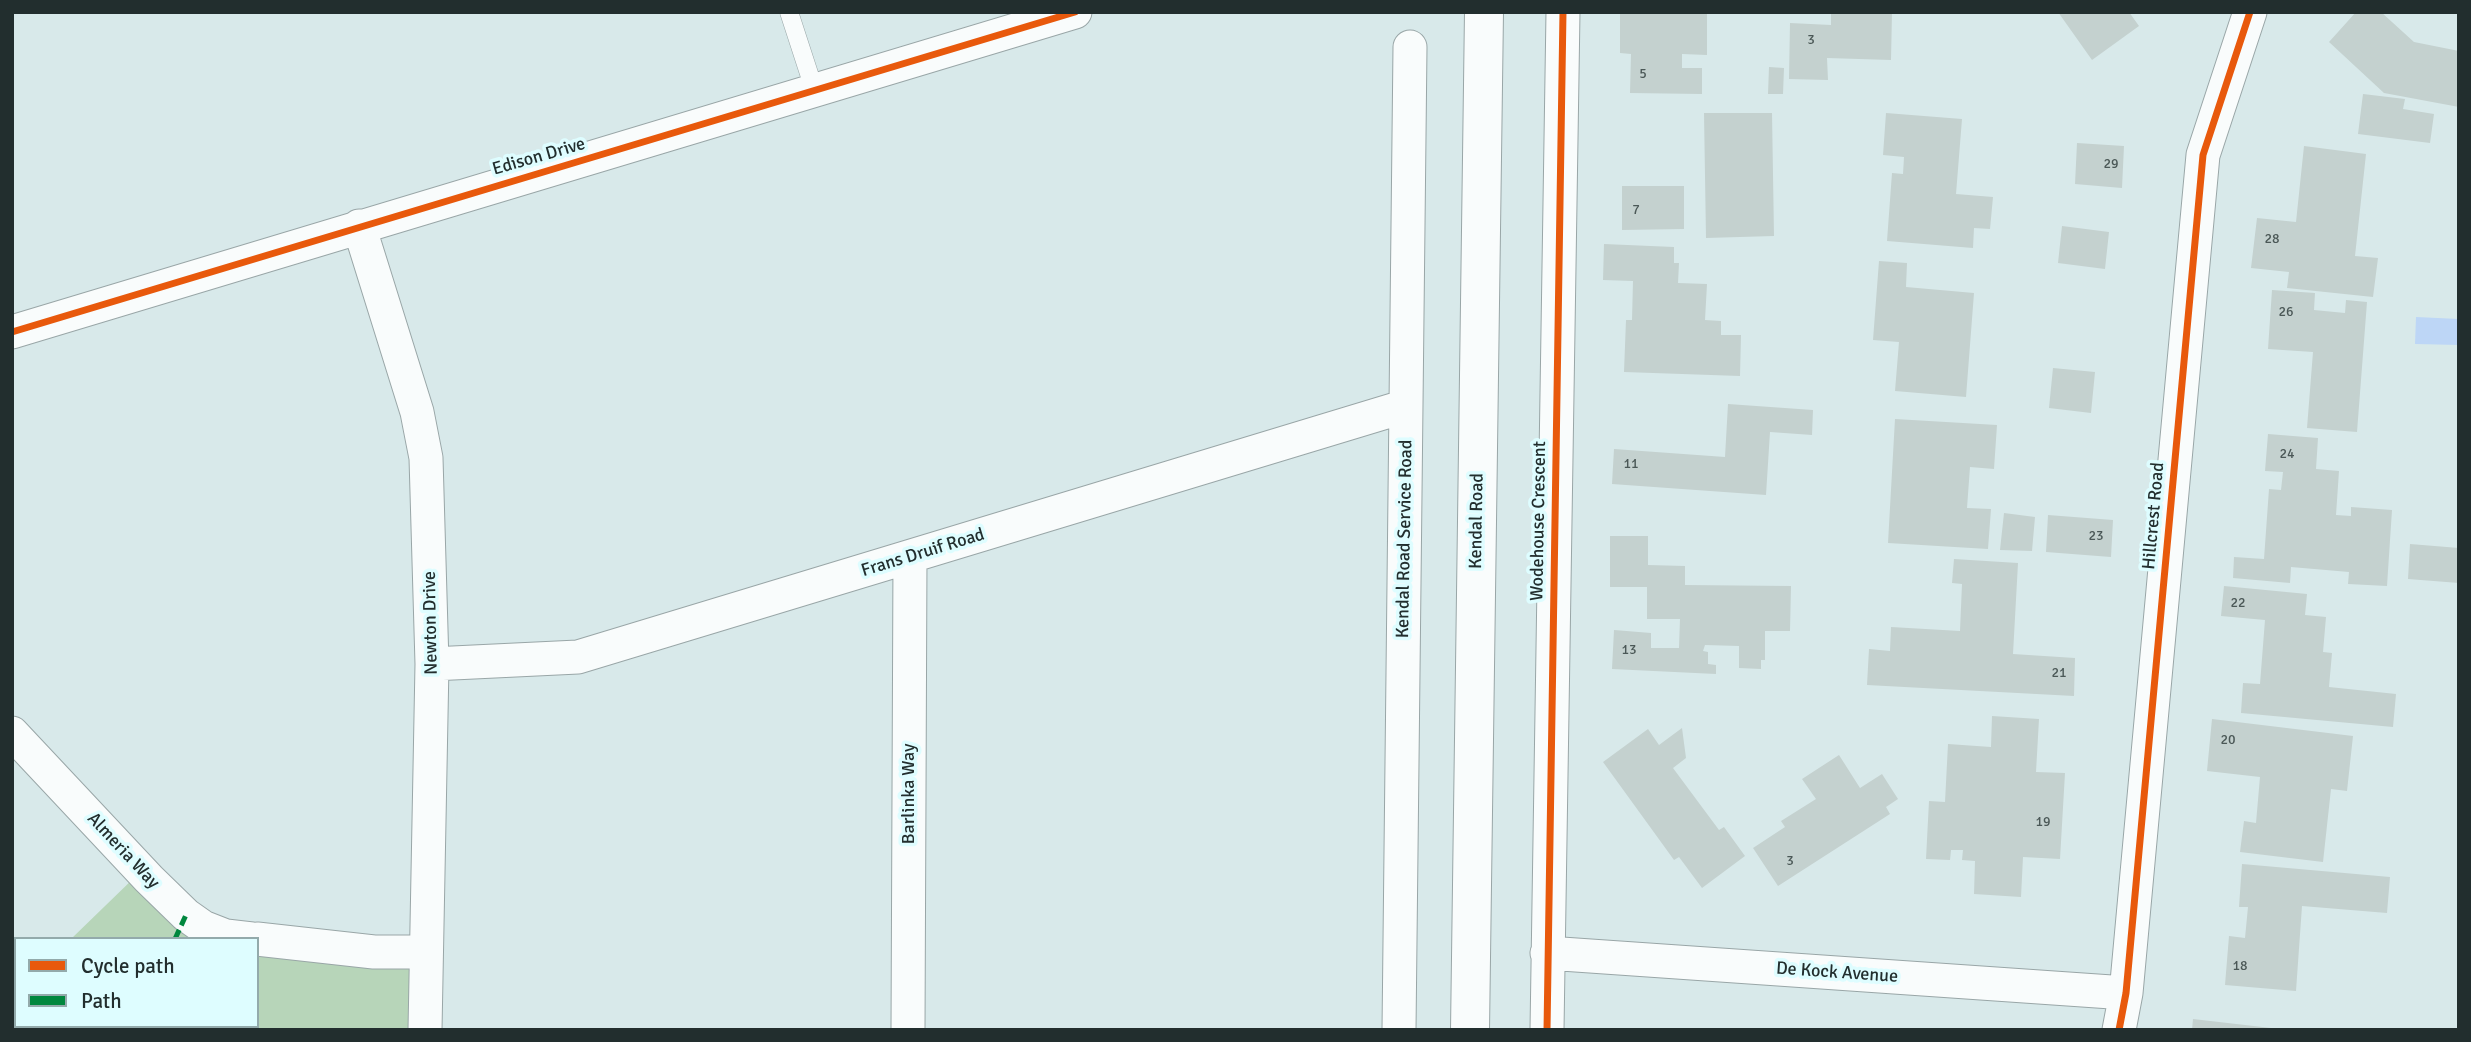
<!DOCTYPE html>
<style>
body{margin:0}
#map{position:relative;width:2471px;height:1042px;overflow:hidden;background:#d8e9ea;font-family:Signika,sans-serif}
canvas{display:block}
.frame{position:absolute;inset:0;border:14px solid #222e2e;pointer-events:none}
.legend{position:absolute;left:14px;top:937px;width:245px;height:91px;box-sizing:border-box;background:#defdff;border:2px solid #93aaab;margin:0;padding:9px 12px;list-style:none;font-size:21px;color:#222e2e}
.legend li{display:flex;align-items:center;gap:14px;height:35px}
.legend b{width:35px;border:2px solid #93aaab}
</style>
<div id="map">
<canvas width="2471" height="1042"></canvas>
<div class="frame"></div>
<ul class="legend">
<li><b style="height:9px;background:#e8590c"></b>Cycle path</li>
<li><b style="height:9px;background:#00873e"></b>Path</li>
</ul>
</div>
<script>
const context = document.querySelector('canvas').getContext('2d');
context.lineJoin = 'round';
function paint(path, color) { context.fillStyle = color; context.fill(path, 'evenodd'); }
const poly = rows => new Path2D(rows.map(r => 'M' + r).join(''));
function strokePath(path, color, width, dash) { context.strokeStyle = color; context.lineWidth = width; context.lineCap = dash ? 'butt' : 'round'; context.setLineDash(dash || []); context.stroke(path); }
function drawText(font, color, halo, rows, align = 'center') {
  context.font = font + ' Signika,sans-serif'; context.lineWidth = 7; context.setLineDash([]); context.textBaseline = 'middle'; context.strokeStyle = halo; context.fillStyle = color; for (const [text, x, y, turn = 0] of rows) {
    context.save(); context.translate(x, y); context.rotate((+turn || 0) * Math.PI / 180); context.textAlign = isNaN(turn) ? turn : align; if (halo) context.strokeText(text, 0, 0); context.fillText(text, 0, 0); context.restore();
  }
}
paint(poly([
 [138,874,213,939,71,939],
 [257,949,426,954,425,1030,12,1030,12,995,16,991,16,1026,257,1026]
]), '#b7d5b9');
paint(poly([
 [2416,317,2459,319,2459,345,2415,344]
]), '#bdd6f6');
paint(poly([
 [1620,12,1707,12,1707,55,1682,54,1682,68,1702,68,1702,94,1630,93,1631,54,1620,53],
 [1831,12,1892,12,1891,60,1827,58,1828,80,1789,79,1790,23,1831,25],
 [2058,12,2129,12,2139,26,2092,60],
 [2356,12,2381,12,2414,42,2459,51,2459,107,2384,93,2329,42],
 [1769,67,1784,68,1783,94,1768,94],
 [2363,94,2405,99,2403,109,2434,114,2430,143,2358,134],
 [1704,113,1772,113,1774,236,1706,238],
 [1886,113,1962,119,1956,194,1993,197,1990,229,1974,228,1973,248,1887,241,1892,173,1903,174,1904,157,1883,155],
 [2077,143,2124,146,2122,188,2075,184],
 [2304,146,2366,154,2355,256,2378,258,2373,297,2287,288,2289,272,2251,268,2257,218,2296,222],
 [1622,186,1684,186,1684,229,1622,230],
 [2062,226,2109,232,2105,269,2058,263],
 [1604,244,1674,247,1674,263,1679,263,1678,283,1707,284,1705,320,1721,321,1721,335,1741,335,1740,376,1624,372,1626,320,1632,320,1633,281,1603,280],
 [1879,261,1907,263,1906,287,1974,293,1966,397,1895,391,1899,342,1873,340],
 [2272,290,2315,293,2314,310,2345,313,2346,300,2367,302,2357,432,2307,428,2313,352,2268,349],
 [2053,368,2095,372,2091,413,2049,408],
 [1728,404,1813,410,1812,435,1770,432,1766,495,1612,484,1614,449,1725,457],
 [1895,419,1997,425,1994,469,1970,467,1967,508,1991,509,1988,549,1888,543],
 [2268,434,2318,438,2316,469,2339,471,2336,515,2351,516,2351,507,2392,510,2387,586,2348,584,2349,572,2291,567,2290,583,2233,578,2234,557,2264,559,2269,489,2281,490,2283,472,2265,471],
 [2004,513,2035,517,2032,551,2000,550],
 [2048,515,2113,520,2111,557,2046,552],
 [1610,536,1648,536,1648,565,1685,566,1685,585,1791,586,1790,631,1765,631,1765,660,1761,660,1761,669,1739,668,1739,646,1705,645,1703,651,1708,652,1708,664,1716,665,1716,674,1612,669,1614,630,1651,633,1651,648,1679,648,1680,619,1647,619,1647,587,1610,587],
 [2410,544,2459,548,2459,583,2408,579],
 [1954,559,2018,563,2013,654,2075,658,2074,696,1867,685,1869,649,1890,651,1891,627,1960,631,1962,584,1952,583],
 [2224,586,2307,594,2305,615,2326,617,2323,652,2332,653,2329,687,2396,694,2393,727,2241,713,2243,683,2260,684,2265,620,2221,616],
 [1992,716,2039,719,2036,772,2065,773,2060,859,2023,857,2021,897,1974,894,1975,861,1962,860,1963,850,1951,850,1950,860,1926,859,1929,801,1945,802,1948,744,1991,747],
 [2212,719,2353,736,2347,791,2331,789,2323,862,2240,852,2244,821,2256,823,2260,777,2207,771],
 [1682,728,1686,758,1673,768,1719,830,1724,827,1745,856,1702,888,1679,857,1674,860,1603,762,1648,729,1659,745],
 [1839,755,1860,788,1882,774,1898,799,1886,807,1890,814,1778,886,1753,848,1785,827,1781,821,1816,799,1802,779],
 [2242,864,2390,877,2387,913,2302,906,2296,991,2225,985,2229,936,2245,938,2248,907,2239,907],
 [2193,1019,2271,1028,2271,1030,2192,1030]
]), '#c4d1cf');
const lane = poly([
 [789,12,815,92]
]);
const street = poly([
 [359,226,417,412,426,458,432,664,425,1030],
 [12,332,1075,12],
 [432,664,578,657,1406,406],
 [12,733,149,879,186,915,203,927,226,936,252,939],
 [257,939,374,952,426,952],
 [1547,953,2126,993],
 [908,1030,910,557],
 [1399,1030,1410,47],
 [1547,1030,1563,12],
 [2119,1030,2126,993,2203,155,2250,12]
]);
const secondary = poly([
 [1470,1030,1484,12]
]);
strokePath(lane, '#99a6a7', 19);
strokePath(street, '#99a6a7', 35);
strokePath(secondary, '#99a6a7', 40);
strokePath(lane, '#f9fcfc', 18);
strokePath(street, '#f9fcfc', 33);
strokePath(secondary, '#f9fcfc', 38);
strokePath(poly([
 [175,939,186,915],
 [132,1030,134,1026]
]), '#00873e', 5, [10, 5]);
strokePath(poly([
 [12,332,1075,12],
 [1547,1030,1563,12],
 [2119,1030,2126,993,2203,155,2250,12]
]), '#e8590c', 7);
drawText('14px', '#4b5857', null, [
 ["3",1811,40],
 ["5",1643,74],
 ["29",2111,164],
 ["7",1636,210],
 ["28",2272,239],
 ["26",2286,312],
 ["24",2287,454],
 ["11",1631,464],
 ["23",2096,536],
 ["22",2238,603],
 ["13",1629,650],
 ["21",2059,673],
 ["20",2228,740],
 ["19",2043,822],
 ["3",1790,861],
 ["18",2240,966]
]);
drawText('18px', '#222e2e', '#defdff', [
 ["Edison Drive",539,157,-16],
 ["Hillcrest Road",2154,516,-85],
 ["Kendal Road",1477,521,-89],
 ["Wodehouse Crescent",1539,521,-89],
 ["Kendal Road Service Road",1405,539,-89],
 ["Frans Druif Road",923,553,-17],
 ["Newton Drive",431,623,-91],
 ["Barlinka Way",909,794,-90],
 ["Almeria Way",123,851,47],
 ["De Kock Avenue",1837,973,4]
]);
</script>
